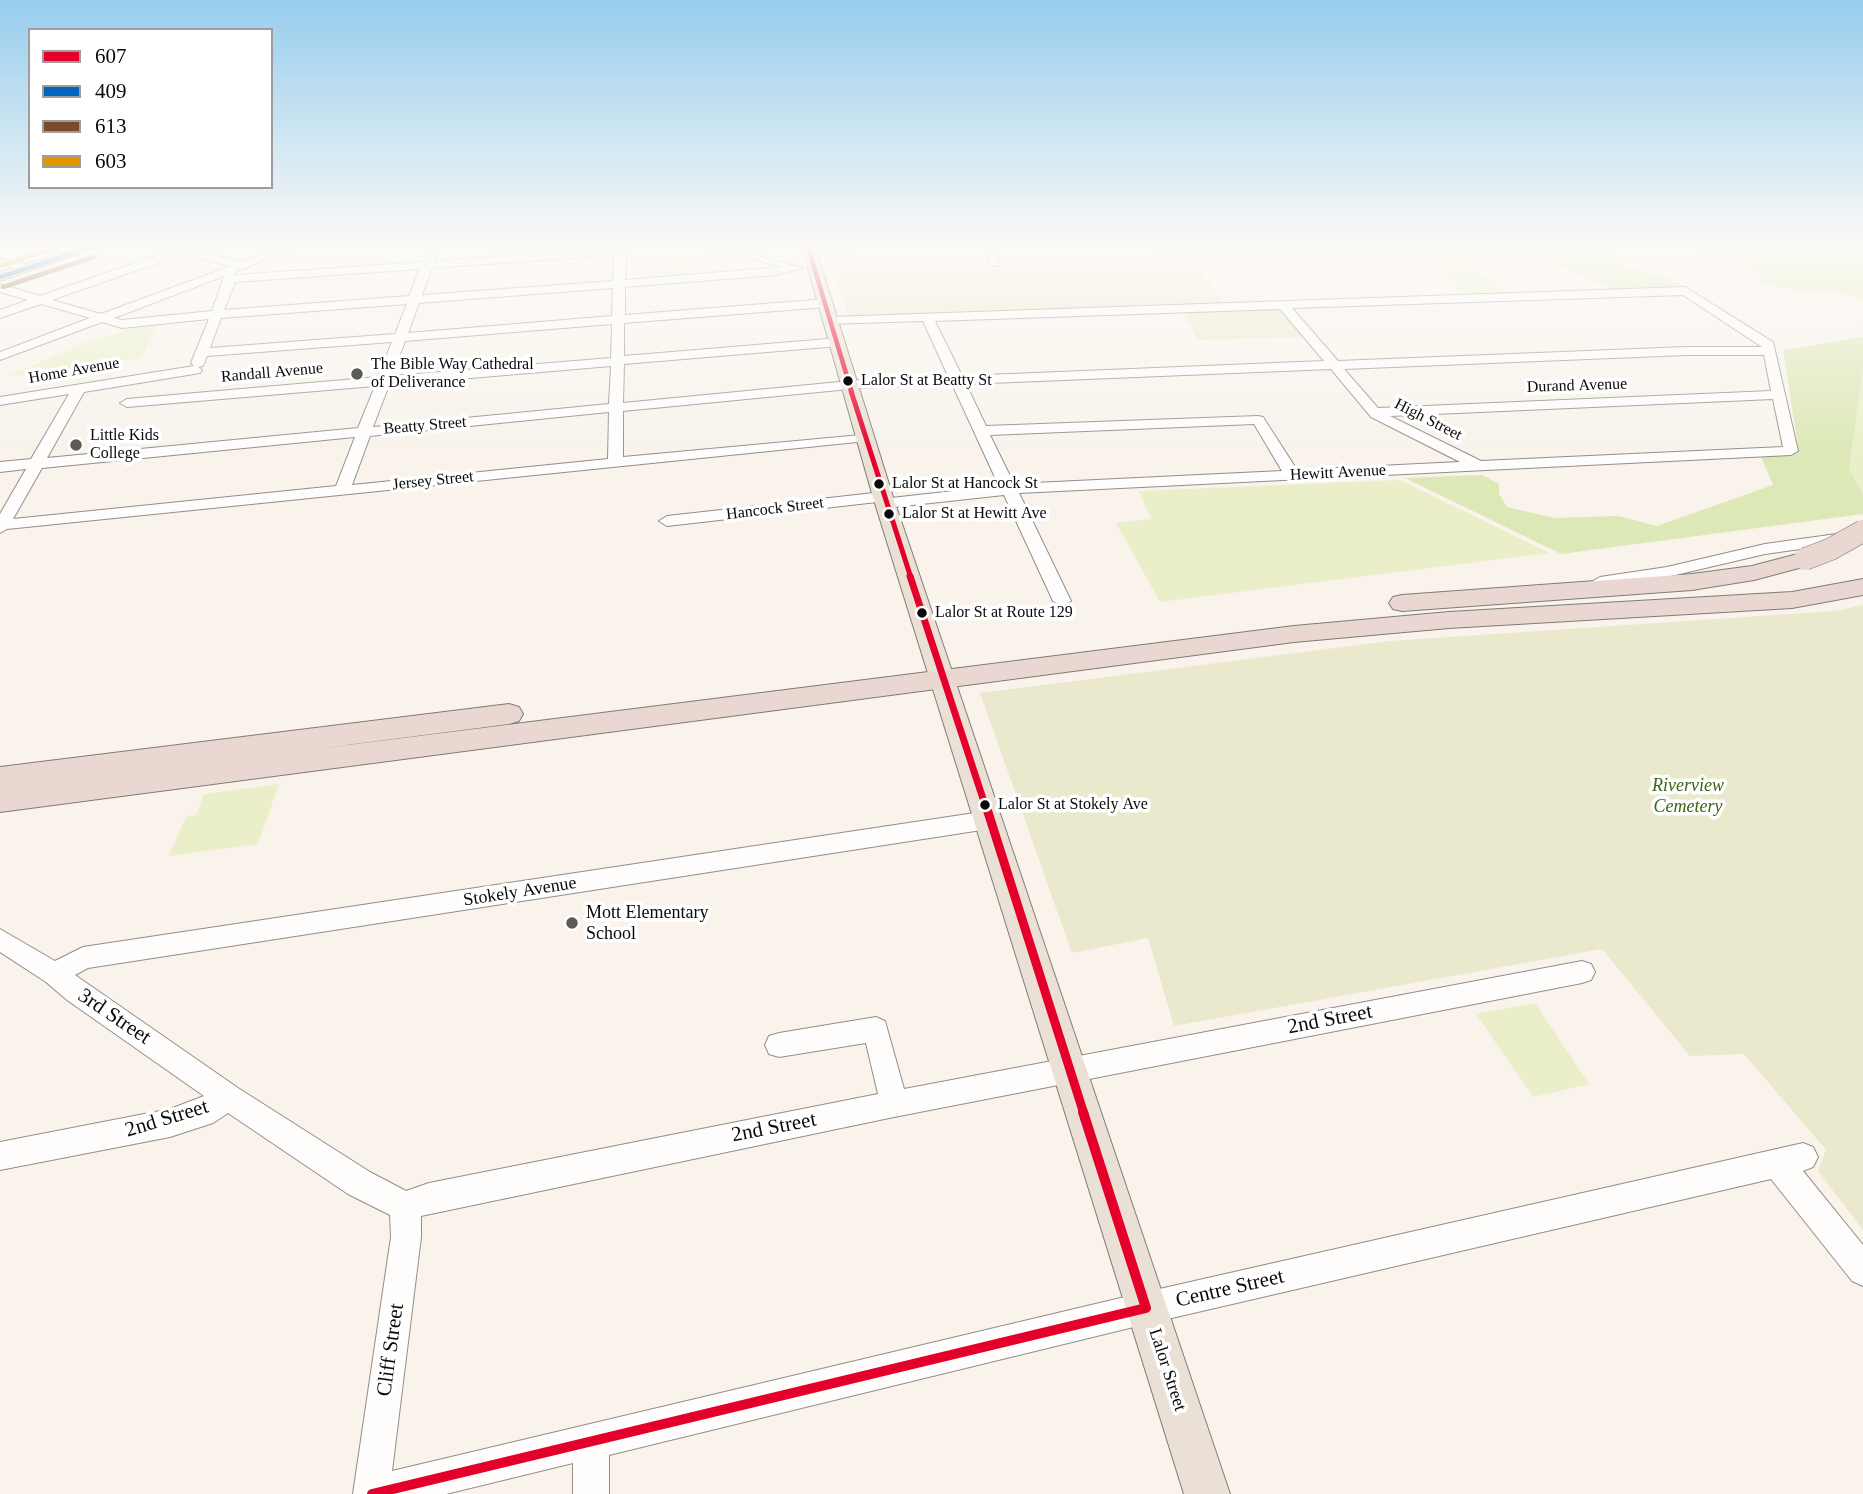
<!DOCTYPE html>
<style>
body{margin:0}
#map{position:relative;width:1863px;height:1494px;overflow:hidden;background:#f9f3ec;font-family:Georgia,serif}
canvas{display:block}
.legend{position:absolute;left:28px;top:28px;width:245px;height:161px;box-sizing:border-box;background:#fff;border:2px solid #9d9d9d;margin:0;padding:9px 12px;list-style:none;font-size:21px;color:#090909}
.legend li{display:flex;align-items:center;gap:14px;height:35px}
.legend b{width:35px;border:2px solid #9d9d9d}
</style>
<div id="map">
<canvas width="1863" height="1494"></canvas>
<ul class="legend">
<li><b style="height:9px;background:#e4002b"></b>607</li>
<li><b style="height:9px;background:#0065bd"></b>409</li>
<li><b style="height:9px;background:#7a4b2a"></b>613</li>
<li><b style="height:9px;background:#df9601"></b>603</li>
</ul>
</div>
<script>
const context = document.querySelector('canvas').getContext('2d');
context.lineJoin = 'round';
function paint(path, color) { context.fillStyle = color; context.fill(path, 'evenodd'); }
const poly = rows => new Path2D(rows.map(r => 'M' + r).join(''));
function strokePath(path, color, width, dash) { context.strokeStyle = color; context.lineWidth = width; context.lineCap = dash ? 'butt' : 'round'; context.setLineDash(dash || []); context.stroke(path); }
function drawText(font, color, halo, rows, align = 'center') {
  context.font = font + ' Georgia,serif'; context.lineWidth = 7; context.setLineDash([]); context.textBaseline = 'middle'; context.strokeStyle = halo; context.fillStyle = color; for (const [text, x, y, turn = 0] of rows) {
    context.save(); context.translate(x, y); context.rotate((+turn || 0) * Math.PI / 180); context.textAlign = isNaN(turn) ? turn : align; if (halo) context.strokeText(text, 0, 0); context.fillText(text, 0, 0); context.restore();
  }
}
paint(poly([
 [1154,247,1566,247,1450,248,1512,298,1470,300,1418,253,1163,261],
 [691,261,693,275,650,278,650,264],
 [159,325,141,358,6,377,91,340,113,335,126,329],
 [1862,369,1863,369,1863,495,1849,468],
 [1400,480,1550,553,1160,602,1116,523,1151,519,1139,491],
 [279,784,258,844,169,856,186,816,196,815,204,794],
 [1535,1003,1589,1084,1533,1097,1476,1014]
]), '#eaefc9');
paint(poly([
 [1449,247,1863,247,1863,300,1827,290,1801,291,1765,284,1752,266,1715,252,1690,247,1613,247,1604,256,1619,265,1675,280,1694,292,1622,294,1535,255,1520,253,1471,263],
 [1863,337,1863,369,1849,468,1863,495,1863,514,1561,554,1405,478,1482,475,1499,484,1499,494,1507,507,1554,518,1618,516,1657,526,1773,485,1760,454,1799,452,1783,350]
]), '#dce8b6');
paint(poly([
 [1194,260,1227,307,1290,305,1315,337,1198,340,1181,309,850,321,833,273],
 [1863,605,1863,1230,1818,1171,1826,1150,1744,1054,1690,1056,1602,949,1174,1026,1148,938,1072,953,980,693,1390,641,1835,611]
]), '#eae9ce');
const minor = poly([
 [173,247,197,247,194,250,242,262,283,247,297,247,235,272,235,275,423,262,429,247,439,247,434,261,627,247,625,280,782,267,709,247,725,247,803,268,776,275,625,287,625,315,826,299,832,303,826,307,624,323,624,356,839,338,845,342,839,346,624,364,623,403,860,380,948,376,923,321,828,324,828,318,832,317,1685,287,1773,342,1798,451,1791,455,1019,493,1071,601,1062,606,1053,601,1004,495,885,508,879,506,877,502,667,526,659,521,667,516,883,492,889,494,891,498,999,486,952,384,860,388,623,411,623,457,872,434,874,437,872,440,867,441,7,529,0,533,0,514,26,469,0,472,0,462,31,459,69,394,0,405,0,397,194,366,191,363,209,319,122,328,102,322,0,360,0,352,90,318,41,304,0,318,0,310,28,300,0,292,0,284,40,296,172,250,173,247],
 [183,254,231,266,101,314,52,300,183,254],
 [614,255,613,281,422,295,432,268,614,255],
 [420,269,409,296,224,310,235,282,420,269],
 [224,276,212,311,122,320,114,318,224,276],
 [613,288,612,316,408,333,419,303,613,288],
 [1683,295,1762,347,1686,347,1338,361,1292,308,1683,295],
 [407,304,395,334,210,348,221,318,407,304],
 [1280,309,1324,361,962,376,935,321,1280,309],
 [612,324,611,358,392,376,405,341,612,324],
 [392,342,378,377,127,399,120,403,127,407,375,386,358,428,47,458,84,392,200,373,202,370,198,367,203,366,207,356,392,342],
 [1686,355,1764,355,1771,391,1378,408,1344,369,1686,355],
 [611,366,609,404,373,427,389,385,611,366],
 [1331,369,1371,417,1460,462,1297,470,1263,417,1258,416,986,426,966,384,1331,369],
 [1773,399,1783,447,1481,461,1390,416,1773,399],
 [609,412,608,459,352,485,370,436,609,412],
 [1254,424,1282,471,1014,484,990,435,1254,424],
 [355,437,336,486,13,519,42,468,355,437],
 [806,247,853,247,848,250,809,252,804,249,806,247],
 [985,247,995,247,999,266,991,266,985,247],
 [0,258,29,266,31,268,25,271,0,264,0,258],
 [1851,532,1859,537,1857,541,1765,554,1667,577,1600,587,1591,582,1600,577,1667,567,1765,544,1851,532],
 [988,811,996,814,999,820,996,826,988,829,88,968,75,975,238,1088,370,1172,406,1191,429,1183,878,1094,866,1043,779,1057,769,1054,765,1045,769,1036,779,1033,876,1017,885,1021,904,1089,1582,961,1591,964,1595,972,1591,980,1582,983,894,1117,421,1216,421,1237,392,1471,1146,1292,1803,1143,1813,1147,1818,1157,1813,1167,1803,1171,1863,1245,1863,1286,1852,1281,1771,1179,1146,1324,609,1455,609,1494,573,1494,573,1463,446,1494,353,1494,391,1237,390,1215,348,1194,228,1113,213,1123,170,1137,0,1170,0,1142,170,1109,204,1096,67,1000,46,982,0,952,0,929,55,961,83,947,988,811]
]);
const major = poly([
 [79,247,98,247,0,281,0,272,79,247],
 [802,247,815,247,893,497,1230,1494,1184,1494,873,497,802,247]
]);
const highway = poly([
 [1805,552,1814,554,1817,559,1814,564,1754,580,1692,590,1402,611,1393,609,1389,603,1393,597,1402,595,1692,574,1752,566,1805,552],
 [1863,579,1863,595,1792,608,1449,628,1294,642,0,812,0,767,509,704,519,707,523,714,519,721,509,724,308,750,1294,626,1449,612,1792,592,1863,579]
]);
strokePath(minor, '#918e8b', 2);
strokePath(major, '#7e7c78', 2);
strokePath(highway, '#7e7c78', 2);
paint(minor, '#fefdfc');
paint(major, '#ebe0d5');
paint(highway, '#ead7d1');
const highwayBridge = poly([
 [1805,559,1831,549,1863,531]
]);
strokePath(highwayBridge, '#7e7c78', 23, []);
strokePath(highwayBridge, '#ead7d1', 22);
strokePath(poly([
 [808,247,852,393]
]), '#e4002b', 4.5);
strokePath(poly([
 [851,391,911,578]
]), '#e4002b', 5);
strokePath(poly([
 [910,576,988,814]
]), '#e4002b', 7);
strokePath(poly([
 [988,812,1084,1114]
]), '#e4002b', 9);
strokePath(poly([
 [372,1494,1146,1308,1083,1112]
]), '#e4002b', 10);
strokePath(poly([
 [0,277,91,247]
]), '#0065bd', 4.5);
strokePath(poly([
 [3,287,94,257]
]), '#7a4b2a', 4.5);
strokePath(poly([
 [0,266,59,247]
]), '#df9601', 4.5);
const sky = context.createLinearGradient(0, 0, 0, 456);
sky.addColorStop(0, '#97cdee');
sky.addColorStop(0.54, '#fcfaf6');
sky.addColorStop(1, '#fcfaf600');
context.fillStyle = sky;
context.fillRect(0, 0, 1863, 456);
for (const [x, y, r, color] of [
 [357,374,7,"#5d5b58"],
 [848,381,6,"#090909"],
 [76,445,7,"#5d5b58"],
 [879,484,6,"#090909"],
 [889,514,6,"#090909"],
 [922,613,6,"#090909"],
 [985,805,6,"#090909"],
 [572,923,7,"#5d5b58"]
]) { const dot = new Path2D(); dot.arc(x, y, r, 0, 2 * Math.PI); context.fillStyle = color; context.fill(dot); strokePath(dot, '#fff', 2.5); }
drawText('16px', '#090909', '#fff', [
 ["The Bible Way Cathedral",371,365],
 ["of Deliverance",371,383],
 ["Little Kids",90,436],
 ["College",90,454]
], 'left');
drawText('16px', '#090909', '#fff', [
 ["Home Avenue",74,371,-10],
 ["Randall Avenue",272,373,-5],
 ["Durand Avenue",1577,386,-2],
 ["High Street",1428,420,27],
 ["Beatty Street",425,426,-5],
 ["Hewitt Avenue",1338,473,-3],
 ["Jersey Street",433,481,-6],
 ["Hancock Street",775,509,-7]
]);
drawText('16px', '#090909', '#fff', [
 ["Lalor St at Beatty St",861,381],
 ["Lalor St at Hancock St",892,484],
 ["Lalor St at Hewitt Ave",902,514],
 ["Lalor St at Route 129",935,613],
 ["Lalor St at Stokely Ave",998,805]
], 'left');
drawText('italic 18px', '#3a6515', '#fff', [
 ["Riverview",1688,786],
 ["Cemetery",1688,807]
]);
drawText('18px', '#090909', '#fff', [
 ["Stokely Avenue",520,892,-9],
 ["Lalor Street",1167,1370,72]
]);
drawText('18px', '#090909', '#fff', [
 ["Mott Elementary",586,913],
 ["School",586,934]
], 'left');
drawText('21px', '#090909', '#fff', [
 ["3rd Street",114,1017,34],
 ["2nd Street",1330,1020,-11],
 ["2nd Street",167,1119,-17],
 ["2nd Street",774,1128,-11],
 ["Centre Street",1230,1289,-13],
 ["Cliff Street",391,1350,-82]
]);
</script>
